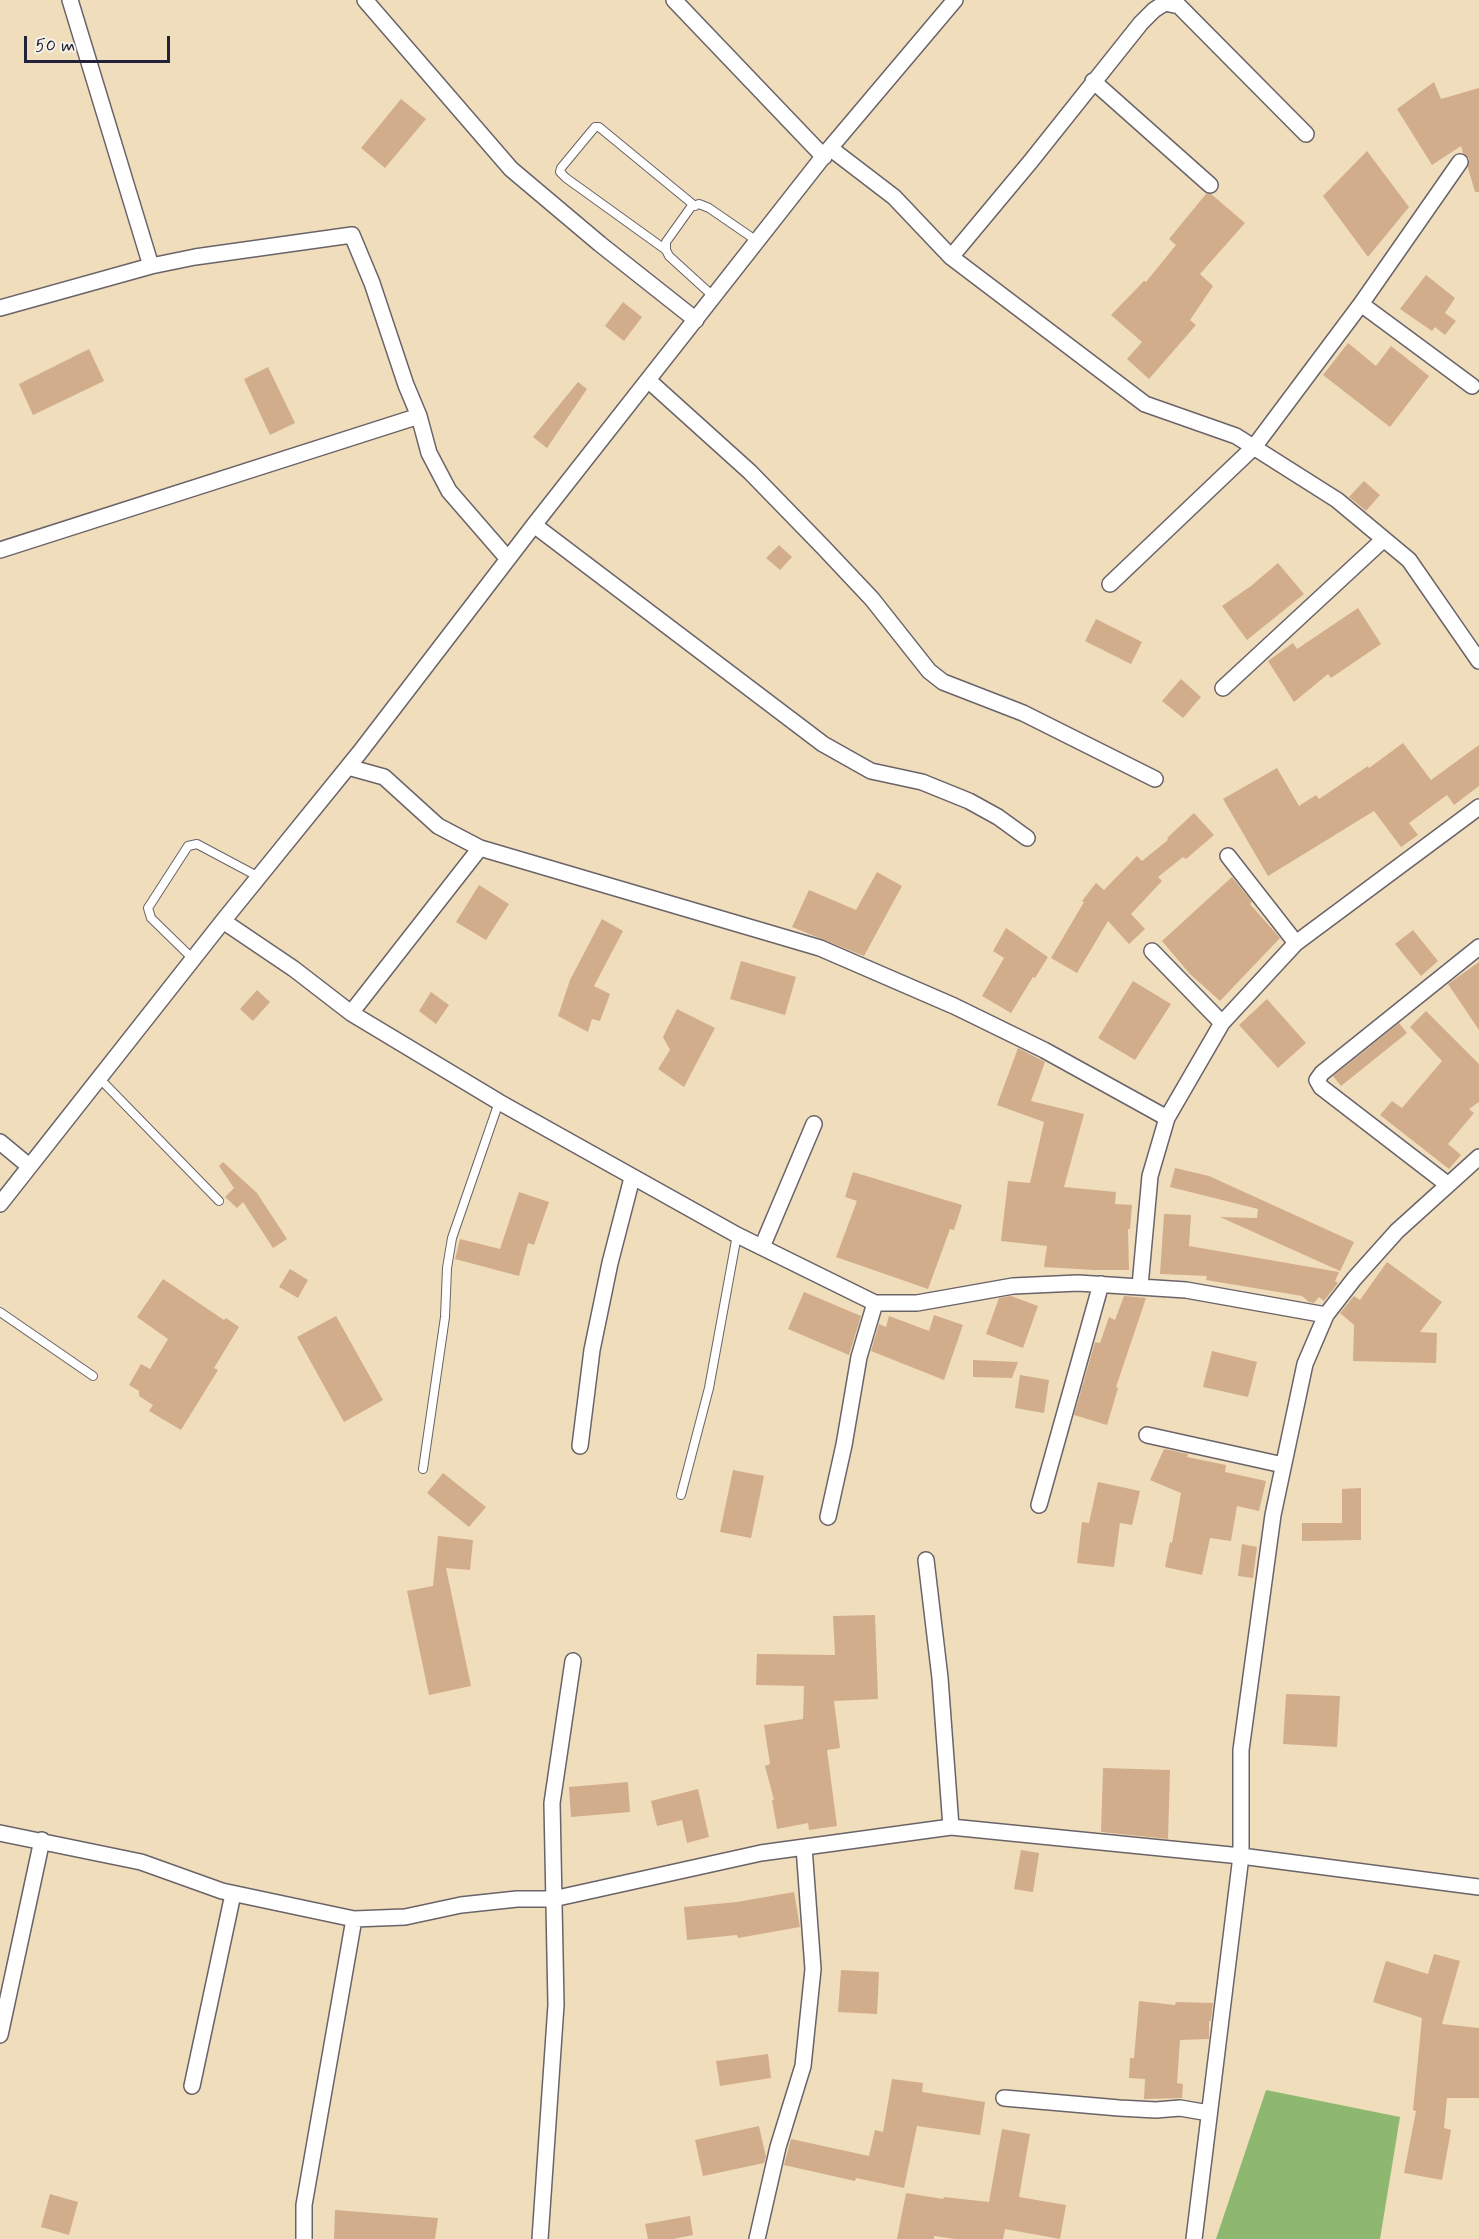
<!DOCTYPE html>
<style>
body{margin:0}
#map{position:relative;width:1479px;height:2239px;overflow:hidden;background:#f0ddbc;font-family:Mynerve,sans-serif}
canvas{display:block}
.scale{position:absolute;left:24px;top:36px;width:146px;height:27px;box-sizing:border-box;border:3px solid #22223b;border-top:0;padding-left:8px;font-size:18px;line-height:21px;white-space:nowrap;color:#22223b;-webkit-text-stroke:4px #f7f3e8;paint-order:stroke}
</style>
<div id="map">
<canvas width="1479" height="2239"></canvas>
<div class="scale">50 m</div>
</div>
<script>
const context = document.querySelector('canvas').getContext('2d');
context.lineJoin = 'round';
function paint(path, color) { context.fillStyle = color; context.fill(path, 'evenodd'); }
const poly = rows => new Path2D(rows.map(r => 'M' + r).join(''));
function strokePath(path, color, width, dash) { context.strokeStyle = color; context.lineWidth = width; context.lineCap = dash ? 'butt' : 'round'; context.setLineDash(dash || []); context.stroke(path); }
paint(poly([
 [1266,2090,1400,2117,1380,2239,1216,2239]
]), '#8eb86f');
paint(poly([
 [1434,82,1441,99,1479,88,1479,192,1475,192,1468,168,1469,158,1463,153,1461,146,1432,165,1397,109],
 [401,99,426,119,385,168,361,148],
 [1367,151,1409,207,1368,257,1323,196],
 [1206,194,1211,194,1245,223,1200,274,1213,286,1190,320,1196,325,1149,379,1127,359,1142,342,1111,315,1144,281,1146,282,1176,245,1169,239],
 [1426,275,1455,298,1445,313,1456,321,1445,335,1435,327,1432,331,1400,309],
 [623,302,642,317,624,341,605,326],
 [1348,343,1376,366,1391,346,1429,376,1390,427,1323,375],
 [89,349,104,381,33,415,19,384],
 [268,367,295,423,270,435,244,379],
 [578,382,587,389,547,448,533,437],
 [1364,481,1380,495,1366,511,1349,497],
 [779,545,792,557,780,570,766,558],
 [1278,563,1304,594,1247,640,1222,606,1251,586],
 [1358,608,1381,644,1331,678,1328,674,1294,702,1268,661,1293,643,1297,649],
 [1096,619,1142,642,1131,664,1085,641],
 [1181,679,1201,697,1183,718,1162,701],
 [1403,743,1431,780,1479,745,1479,786,1454,805,1447,795,1409,823,1418,835,1401,847,1374,811,1268,876,1223,799,1277,768,1299,806,1316,795,1319,799,1368,766,1369,768],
 [1194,813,1214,835,1186,859,1183,857,1158,877,1162,881,1131,914,1145,929,1129,944,1108,921,1077,973,1051,958,1084,902,1082,901,1096,883,1104,890,1137,856,1142,861,1168,840,1167,838],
 [877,872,902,886,864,956,792,927,809,890,856,910],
 [1232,877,1252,902,1250,904,1280,938,1220,1001,1190,974,1162,941],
 [479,885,509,904,486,940,456,922],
 [602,919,623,931,594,986,610,994,600,1021,592,1019,588,1032,558,1016,570,980],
 [1006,928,1048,957,1035,978,1033,977,1011,1013,982,996,1004,958,993,951],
 [1413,930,1438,961,1421,976,1395,944],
 [741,961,796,977,785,1015,730,999],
 [1479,962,1479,1030,1448,984],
 [1133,981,1171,1004,1135,1060,1098,1038],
 [257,990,270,1002,253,1021,240,1009],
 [431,992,449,1005,436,1024,419,1011],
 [1267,999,1306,1043,1278,1068,1239,1025],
 [677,1009,715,1028,684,1087,658,1069,670,1050,663,1037],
 [1426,1011,1479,1064,1479,1102,1469,1109,1474,1113,1448,1144,1461,1155,1449,1169,1380,1115,1392,1101,1402,1108,1442,1061,1410,1027],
 [1399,1023,1407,1033,1341,1086,1333,1076],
 [1018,1048,1045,1062,1031,1101,1084,1114,1064,1187,1116,1192,1115,1204,1132,1205,1130,1229,1128,1229,1129,1270,1094,1270,1044,1267,1047,1246,1001,1241,1008,1181,1030,1183,1044,1122,997,1105],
 [223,1162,257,1193,287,1239,273,1248,243,1202,237,1208,225,1197,234,1188,219,1166],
 [1175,1168,1209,1176,1354,1242,1340,1271,1220,1217,1257,1218,1258,1209,1170,1187],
 [853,1172,962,1205,954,1230,950,1229,928,1289,836,1257,857,1201,845,1197],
 [519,1192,549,1202,534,1245,528,1243,519,1276,455,1259,460,1239,500,1249],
 [1164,1214,1191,1215,1189,1246,1339,1272,1335,1281,1338,1283,1324,1301,1319,1297,1314,1303,1309,1302,1302,1296,1206,1280,1207,1276,1160,1274],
 [1387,1262,1442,1302,1420,1332,1437,1333,1436,1363,1353,1361,1354,1325,1340,1313,1354,1296,1360,1300],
 [290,1269,308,1280,298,1298,279,1287],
 [163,1279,224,1320,226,1318,239,1327,214,1368,218,1370,181,1430,149,1411,153,1405,139,1396,139,1391,129,1385,141,1364,150,1369,168,1339,137,1317],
 [804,1292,861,1316,849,1355,788,1329],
 [1011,1296,1038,1306,1023,1348,986,1334,999,1298],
 [1124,1296,1146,1298,1116,1387,1118,1388,1107,1425,1074,1415,1095,1342,1100,1343,1109,1317,1115,1320],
 [934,1315,963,1325,944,1380,871,1351,879,1324,886,1327,889,1316,929,1331],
 [336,1316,383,1400,344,1422,297,1337],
 [1212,1351,1257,1362,1248,1397,1203,1387],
 [973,1360,1018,1362,1012,1378,973,1377],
 [1020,1375,1049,1380,1044,1413,1015,1408],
 [1164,1449,1188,1454,1187,1457,1226,1465,1225,1472,1266,1481,1259,1511,1237,1506,1231,1541,1210,1538,1202,1575,1165,1567,1170,1542,1172,1543,1181,1493,1150,1480],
 [733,1470,764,1476,751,1538,720,1532],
 [443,1473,486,1507,469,1527,427,1493],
 [1098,1482,1140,1491,1132,1525,1120,1523,1114,1567,1077,1563,1082,1522,1089,1523],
 [1361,1488,1361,1540,1302,1541,1302,1523,1342,1523,1342,1489],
 [438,1536,473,1540,470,1570,446,1568,471,1686,429,1695,407,1591,433,1586],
 [1242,1544,1257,1547,1253,1578,1238,1576],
 [875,1615,878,1699,834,1701,840,1748,827,1750,837,1826,809,1830,808,1823,777,1829,772,1800,774,1800,765,1766,770,1764,764,1725,803,1719,804,1686,756,1685,757,1654,835,1655,833,1616],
 [1286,1694,1340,1696,1337,1747,1283,1744],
 [1103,1768,1170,1770,1168,1839,1101,1832],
 [628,1782,630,1812,571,1817,569,1787],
 [698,1789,709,1837,687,1843,682,1820,657,1826,651,1801],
 [1021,1850,1039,1853,1033,1892,1014,1889],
 [794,1892,800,1927,738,1938,737,1935,687,1940,684,1907,737,1902],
 [1434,1954,1460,1961,1442,2024,1479,2028,1479,2098,1447,2098,1444,2128,1451,2130,1442,2180,1404,2173,1416,2111,1413,2110,1422,2018,1373,2002,1386,1961,1428,1974],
 [841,1970,879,1972,877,2014,838,2012],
 [1139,2001,1175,2005,1176,2002,1213,2003,1211,2021,1209,2021,1209,2039,1180,2040,1177,2083,1183,2084,1182,2098,1144,2099,1145,2079,1129,2078,1130,2058,1134,2058],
 [768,2054,771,2078,720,2086,716,2061],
 [892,2079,923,2083,922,2092,985,2102,980,2135,917,2126,904,2188,856,2178,855,2181,784,2165,791,2139,869,2156,875,2130,883,2132],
 [759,2126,766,2157,764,2163,703,2176,695,2140],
 [1002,2129,1030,2134,1019,2197,1066,2205,1060,2239,1005,2229,1003,2239,955,2239,934,2236,934,2239,897,2239,906,2193,943,2199,944,2197,989,2202],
 [50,2194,78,2202,69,2235,41,2227],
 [335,2210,438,2218,435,2239,334,2239],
 [690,2216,693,2235,673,2239,648,2239,645,2224]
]), '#d2ad8b');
const service = poly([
 [666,250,566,178,560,172,561,168,595,127,599,127,695,206],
 [714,297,669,256,666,250,666,242,691,207,699,204,709,208,757,241],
 [193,959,151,918,148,908,188,846,197,844,259,877],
 [100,1079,219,1201],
 [0,1312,93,1376],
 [423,1469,445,1317,447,1268,452,1238,499,1102],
 [681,1495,709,1388,737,1235]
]);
const minor = poly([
 [70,0,151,266],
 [365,0,511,169,600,244,696,320],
 [674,0,824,157],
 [1093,81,1210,185],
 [830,148,894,197,951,257,1145,404,1236,436,1337,500,1409,560,1479,661],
 [951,257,1031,161,1141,23,1154,10,1165,3,1179,6,1306,134],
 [1361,304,1472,386],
 [0,308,151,266,195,257,352,235,372,283,406,385,419,416,429,453,449,491,508,559],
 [648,380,750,472,823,547,872,599,929,671,943,682,1023,713,1155,779],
 [534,525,823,744,871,771,922,782,969,801,998,817,1027,838],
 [0,550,419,416],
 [1110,584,1254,447,1361,304,1460,162],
 [1223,688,1384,539],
 [348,767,384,777,438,826,480,848,820,948,954,1006,1044,1050,1167,1118],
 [1228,856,1296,943],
 [223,921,294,969,351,1013,499,1102,737,1235,875,1303,917,1303,1013,1286,1078,1283,1186,1290,1326,1315],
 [1152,951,1222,1023],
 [351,1013,480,848],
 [0,1142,29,1166],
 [1447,1184,1321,1087,1317,1080,1322,1073,1479,947],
 [0,1204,223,921,360,752,534,525,830,148,955,0],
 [762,1247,814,1124],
 [1140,1286,1150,1176,1167,1118,1222,1023,1296,943,1479,807],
 [1147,1435,1283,1465],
 [580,1446,592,1350,610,1263,632,1178],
 [1039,1505,1101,1284],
 [828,1517,844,1445,859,1357,875,1303],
 [926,1560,940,1678,951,1827],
 [0,1833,141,1862,222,1891,354,1919,405,1917,461,1905,517,1899,553,1899,761,1853,951,1827,1241,1856,1479,1887],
 [0,2035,42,1840],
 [192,2086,233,1894],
 [1004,2098,1119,2108,1156,2110,1180,2108,1209,2113],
 [304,2239,304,2205,354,1919],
 [540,2239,556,2005,552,1803,573,1661],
 [757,2239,778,2147,803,2066,813,1969,804,1847],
 [1194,2239,1241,1856,1241,1750,1273,1515,1305,1364,1326,1315,1354,1279,1397,1231,1479,1157]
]);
strokePath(service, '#6a6368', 10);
strokePath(minor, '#6a6368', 18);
strokePath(service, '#fff', 8);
strokePath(minor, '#fff', 15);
</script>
